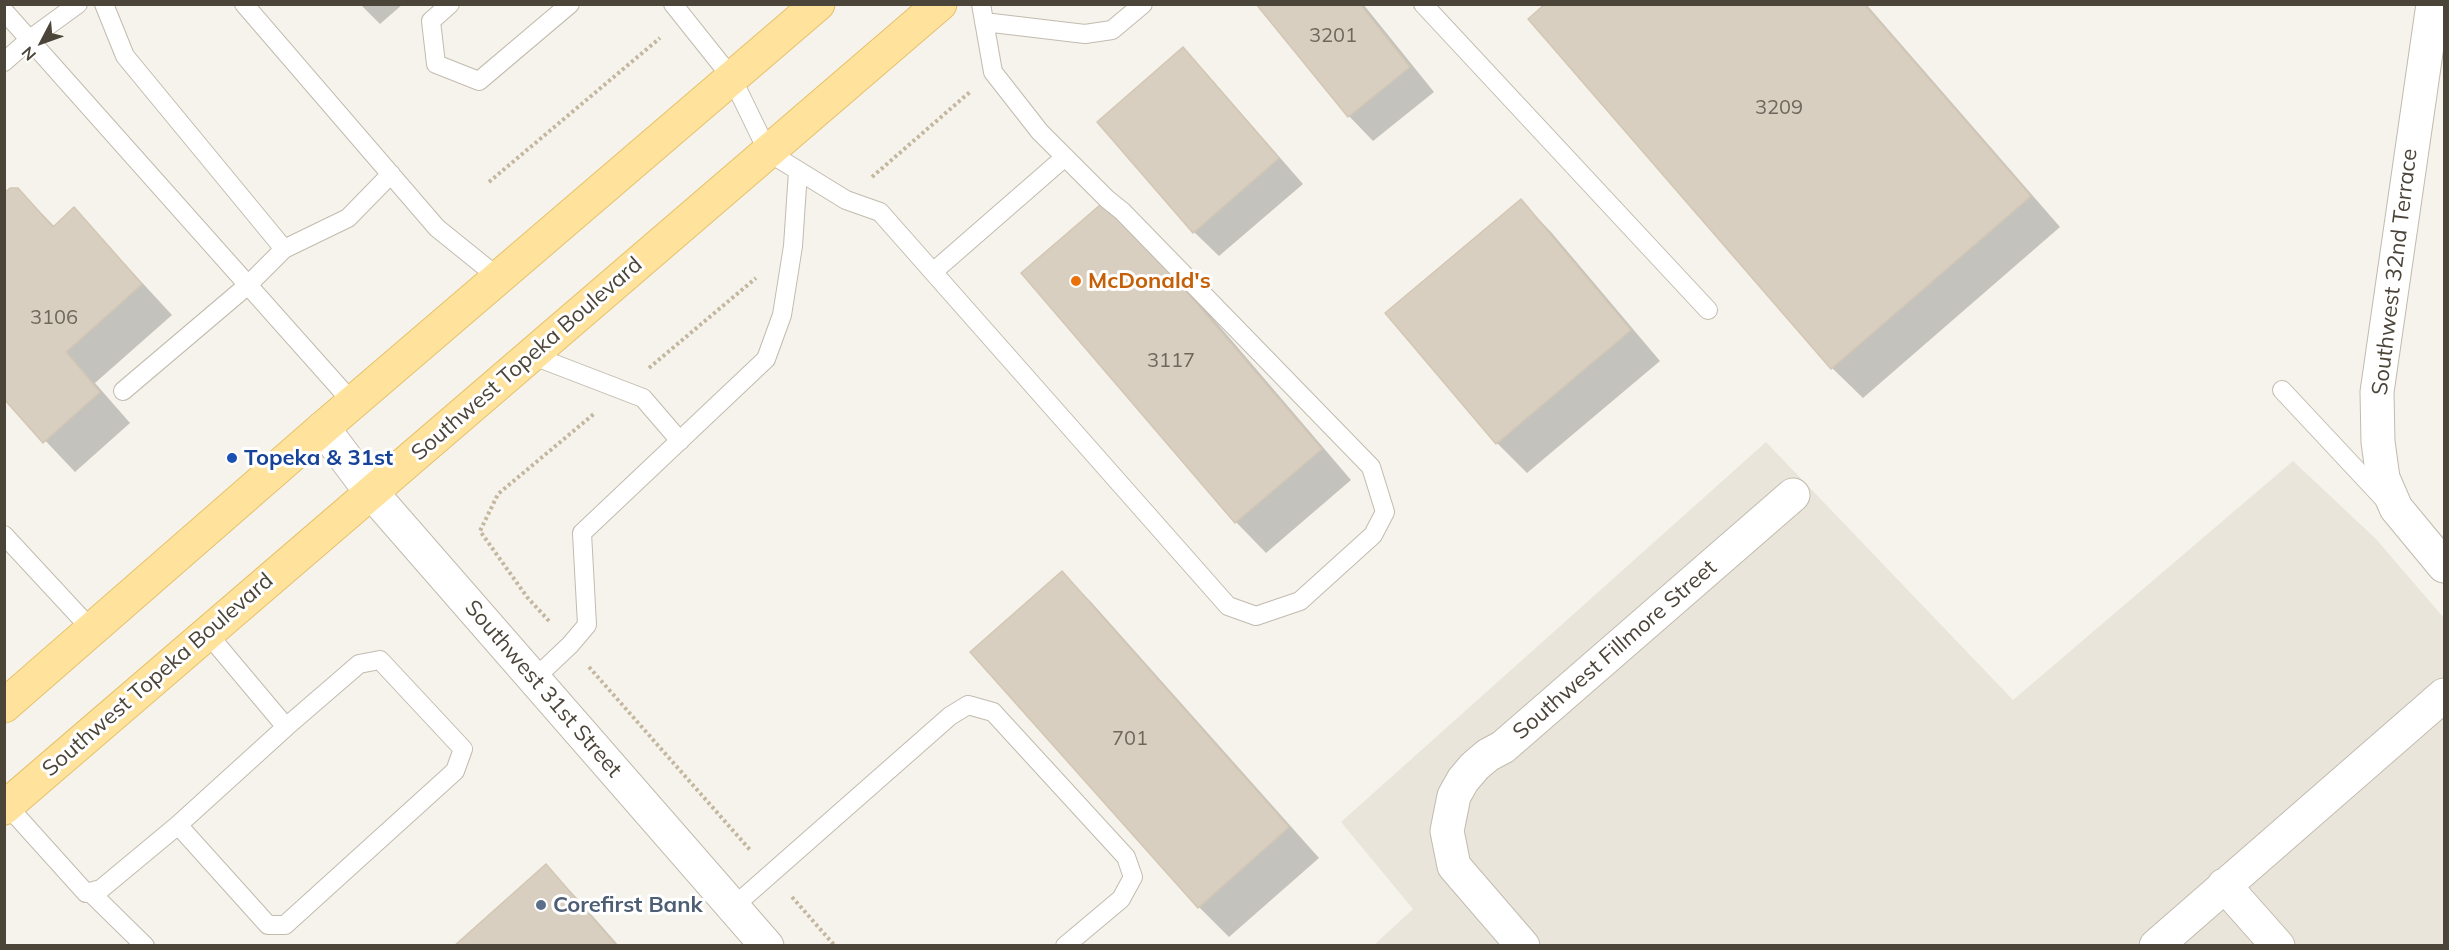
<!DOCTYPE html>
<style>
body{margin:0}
#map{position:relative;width:2449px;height:950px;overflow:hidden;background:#f6f3ec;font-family:Mulish,sans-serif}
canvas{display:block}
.frame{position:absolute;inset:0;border:6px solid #4b4439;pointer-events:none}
.north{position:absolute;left:12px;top:12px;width:60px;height:60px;-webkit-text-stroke:4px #fff;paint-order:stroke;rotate:229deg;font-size:16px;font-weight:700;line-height:24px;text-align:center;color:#4b4439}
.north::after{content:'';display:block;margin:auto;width:21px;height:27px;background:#4b4439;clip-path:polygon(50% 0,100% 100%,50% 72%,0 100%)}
</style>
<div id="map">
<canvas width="2449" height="950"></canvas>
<div class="frame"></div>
<div class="north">N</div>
</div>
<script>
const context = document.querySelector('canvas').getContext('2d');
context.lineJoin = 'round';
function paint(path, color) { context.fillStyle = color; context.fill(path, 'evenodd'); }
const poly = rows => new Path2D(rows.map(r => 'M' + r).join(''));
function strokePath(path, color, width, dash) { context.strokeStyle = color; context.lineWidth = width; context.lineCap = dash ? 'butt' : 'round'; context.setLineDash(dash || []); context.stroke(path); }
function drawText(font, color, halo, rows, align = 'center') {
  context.font = font + ' Mulish,sans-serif'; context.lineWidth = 6; context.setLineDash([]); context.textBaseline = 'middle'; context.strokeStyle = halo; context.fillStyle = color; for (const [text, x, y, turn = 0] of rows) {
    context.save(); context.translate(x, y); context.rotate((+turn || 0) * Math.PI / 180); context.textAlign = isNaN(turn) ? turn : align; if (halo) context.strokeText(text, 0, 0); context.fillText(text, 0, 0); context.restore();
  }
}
paint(poly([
 [1766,442,2013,700,2293,461,2376,539,2444,618,2444,945,1374,945,1413,909,1341,822]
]), '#eae5da');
paint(poly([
 [360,4,403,4,380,24],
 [1258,4,1363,4,1434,92,1373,141,1349,116],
 [1547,4,1866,4,2060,227,1863,398,1832,368,1530,19],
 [1183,50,1207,74,1303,184,1219,256,1194,232,1099,122],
 [18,189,55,227,74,209,172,315,95,383,130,423,75,472,4,397],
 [1521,201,1551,232,1660,361,1527,473,1497,443],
 [1138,231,1351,480,1266,553,1236,522,1023,273],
 [1062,573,1092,603,1319,858,1229,937,1199,907],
 [546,867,576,897,619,946,456,946]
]), '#0003');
const building = poly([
 [1256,4,1360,4,1410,67,1348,117,1256,4],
 [1545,4,1864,4,2031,196,1831,369,1528,19,1545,4],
 [1183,47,1279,158,1193,233,1097,122,1183,47],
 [10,188,18,188,53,227,74,207,142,284,66,352,100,392,43,443,4,399,4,193,10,188],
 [1107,199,1322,449,1235,523,1021,273,1107,199],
 [1521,199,1631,330,1496,444,1385,313,1521,199],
 [1062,571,1289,827,1198,908,970,652,1062,571],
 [546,864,617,946,454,946,546,864]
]);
paint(building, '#d8cfc1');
strokePath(building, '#d3c7b4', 1.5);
const service = poly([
 [104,4,125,56,284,249,248,285,123,391],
 [244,4,437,228,499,278],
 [450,4,431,21,436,64,479,81,570,4],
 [673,4,732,78,768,152,846,200,880,212,1228,606,1256,616,1300,601,1373,535,1385,512,1371,467,1122,211,1107,199,1040,132,993,72,981,4],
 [1423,4,1708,310],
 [4,11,353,403],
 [984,22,1085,34,1112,30,1143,4],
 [4,62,30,39,78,4],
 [284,249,348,218,391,174],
 [933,272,1065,157],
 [531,355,643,398,680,441],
 [2282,390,2383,498],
 [4,535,92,630],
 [534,679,570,645,587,625,582,533,766,359,782,315,793,246,798,171],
 [4,802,86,893,101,889,178,825,286,727,207,633],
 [178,825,268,925,285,925,455,771,463,749,380,660,359,664,286,727],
 [90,892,145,946],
 [733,907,950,716,968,705,993,712,1126,857,1133,877,1121,899,1065,946]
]);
const minor = poly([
 [323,428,371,492,767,946],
 [2224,885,2278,946],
 [1523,946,1454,866,1447,831,1454,796,1463,780,1475,766,1488,755,1503,747,1793,495],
 [2156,946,2444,695]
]);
const tertiary = poly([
 [2433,4,2377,392,2378,442,2383,478,2396,508,2444,566]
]);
const primary = poly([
 [4,706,323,428,818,4],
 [4,808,940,4]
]);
strokePath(service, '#c2bbae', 20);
strokePath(minor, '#c2bbae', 35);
strokePath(tertiary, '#c2bbae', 35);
strokePath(primary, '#e6c16a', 35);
strokePath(poly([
 [872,177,971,91],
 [489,182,660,38],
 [649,368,756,278],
 [549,621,527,597,480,531,498,494,595,413],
 [589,667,751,851],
 [792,897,835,946]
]), '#c4b79f', 4, [3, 3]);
strokePath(service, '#fff', 18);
strokePath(minor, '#fff', 33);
strokePath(tertiary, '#fff', 33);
strokePath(primary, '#ffe39c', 33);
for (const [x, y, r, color] of [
 [1076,281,6,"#e8710a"],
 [232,458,6,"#1a4fb4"],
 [541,905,6,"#5c6f8a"]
]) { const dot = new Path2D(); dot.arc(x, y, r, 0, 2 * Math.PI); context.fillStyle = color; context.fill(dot); strokePath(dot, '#fff', 2); }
drawText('20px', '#6e675b', null, [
 ["3201",1333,36],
 ["3209",1779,108],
 ["3106",54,318],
 ["3117",1171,361],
 ["701",1130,739]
]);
drawText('22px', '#4b4439', '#fff', [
 ["Southwest 32nd Terrace",2395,272,-83],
 ["Southwest Topeka Boulevard",527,359,-41],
 ["Southwest Fillmore Street",1615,650,-41],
 ["Southwest Topeka Boulevard",158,675,-41],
 ["Southwest 31st Street",543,689,49]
]);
drawText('bold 22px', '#c56008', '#fff', [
 ["McDonald's",1088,281]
], 'left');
drawText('bold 22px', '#164399', '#fff', [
 ["Topeka & 31st",244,458]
], 'left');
drawText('bold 22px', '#4e5e75', '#fff', [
 ["Corefirst Bank",553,905]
], 'left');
</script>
